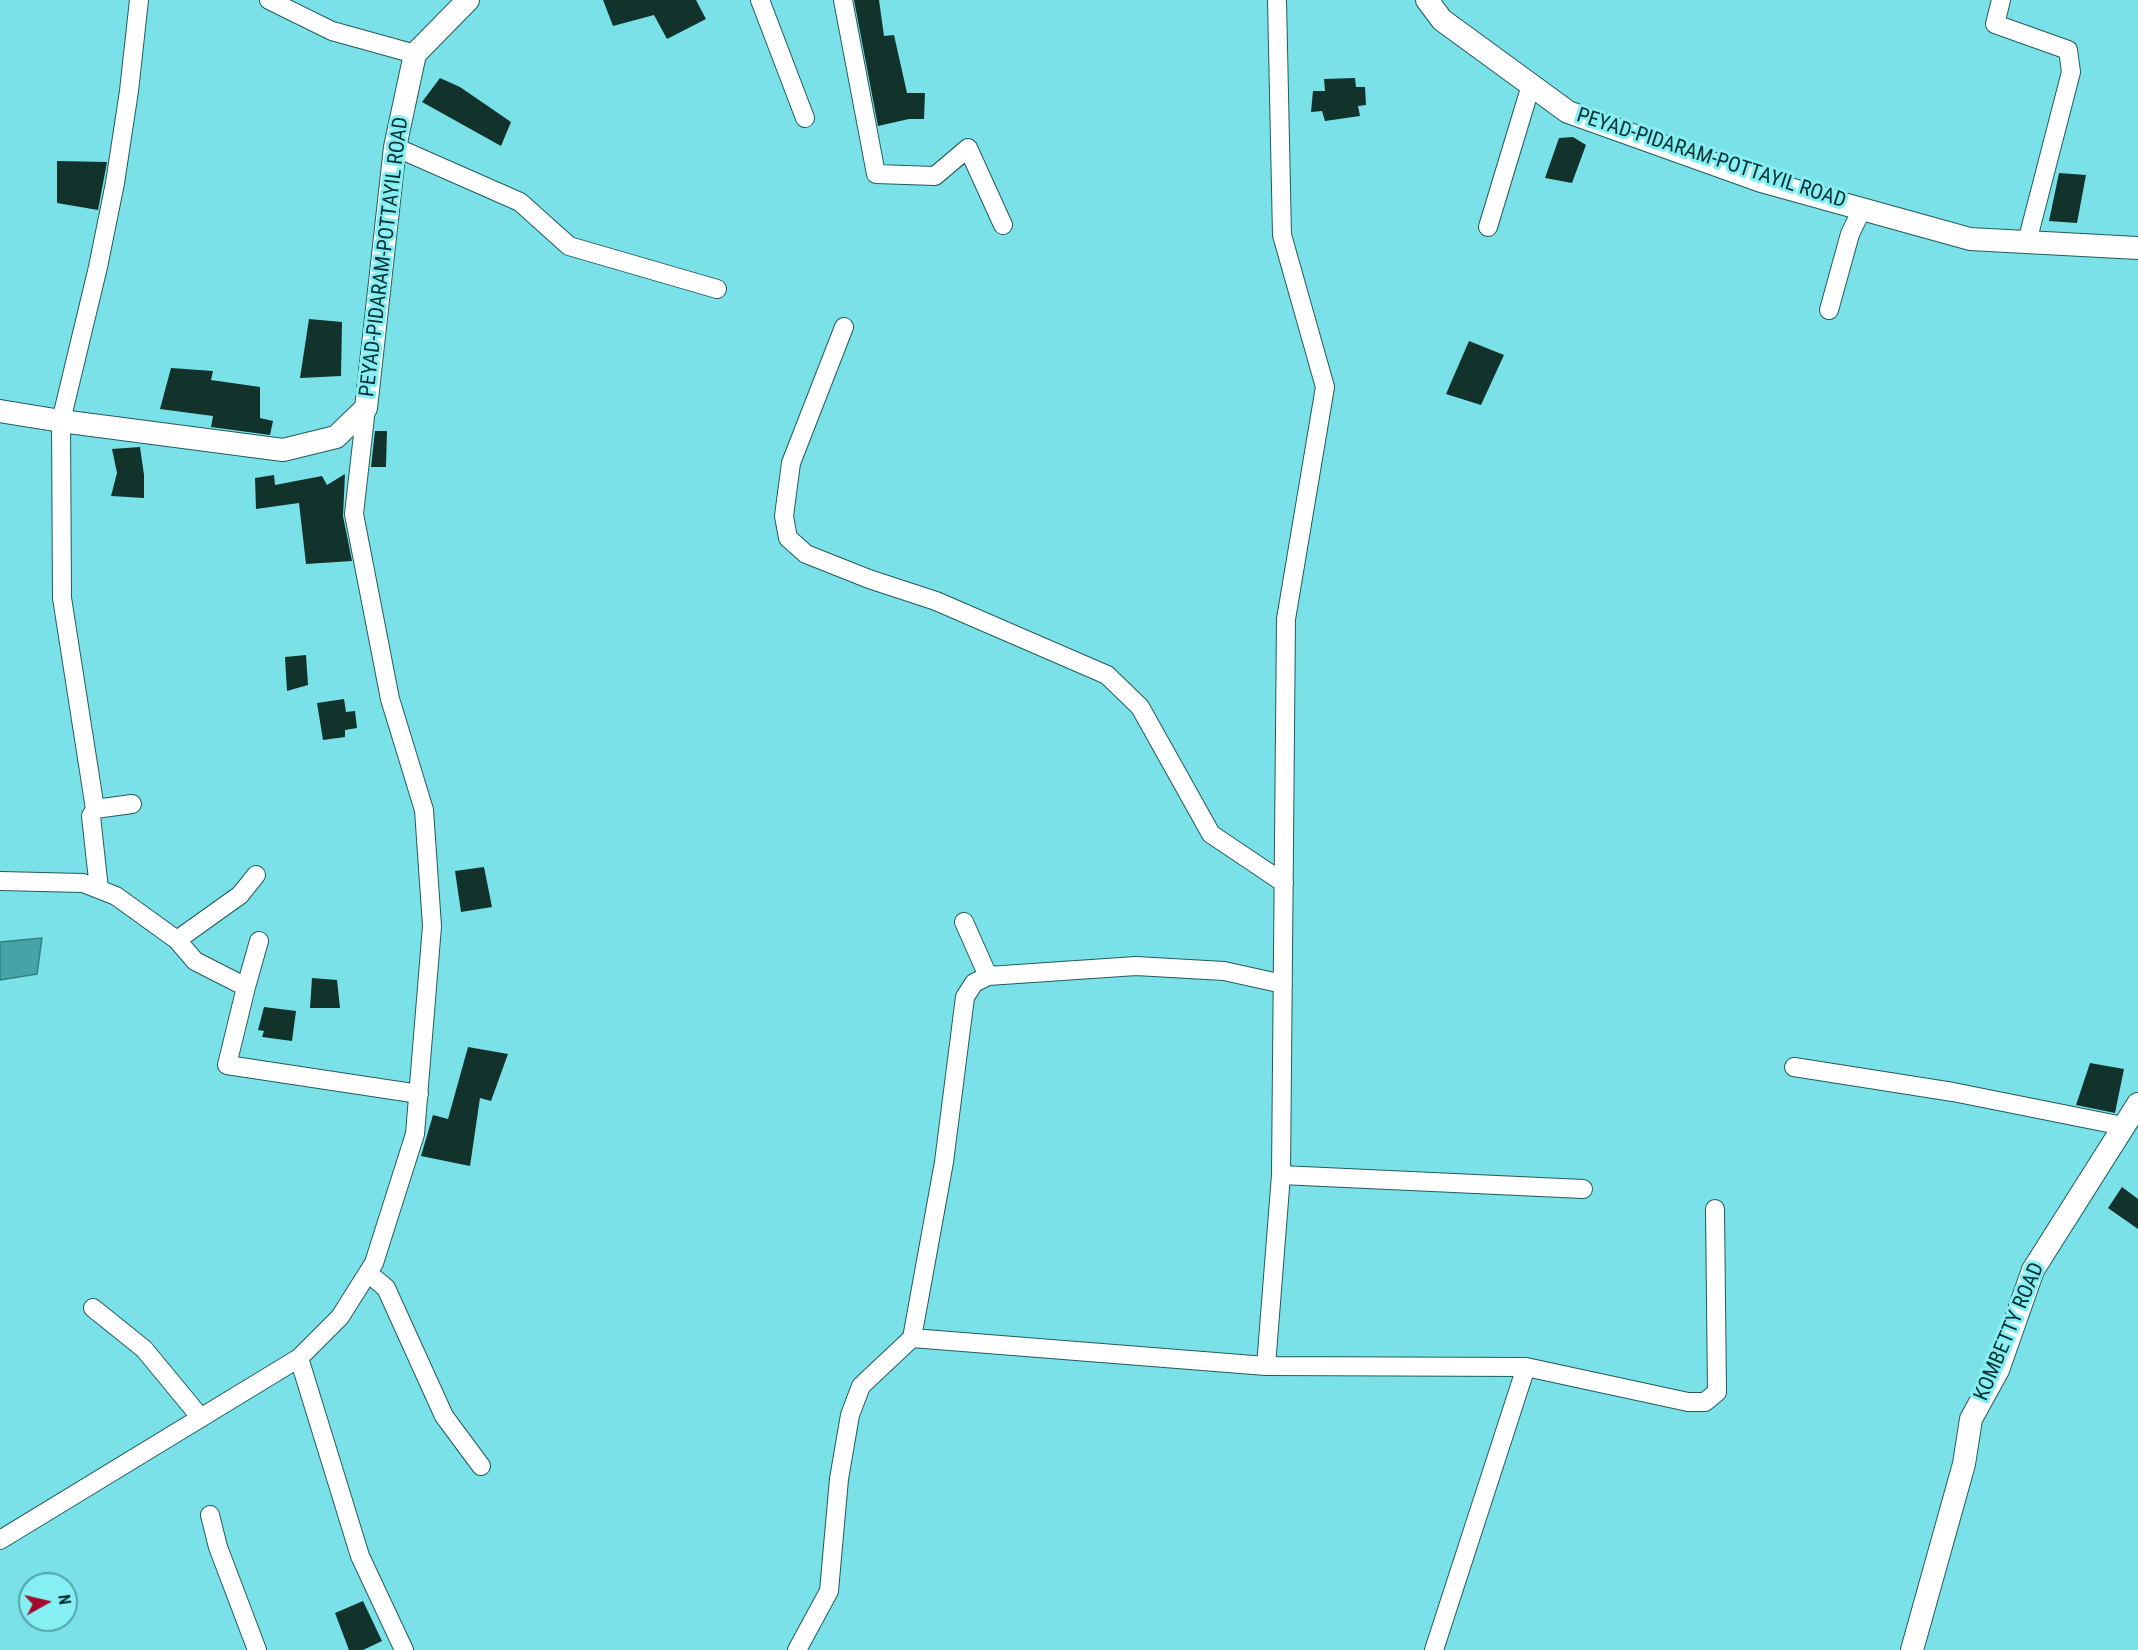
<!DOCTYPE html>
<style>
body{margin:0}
#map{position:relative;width:2138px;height:1650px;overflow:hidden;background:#79e1e7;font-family:"Roboto Condensed",sans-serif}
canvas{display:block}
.north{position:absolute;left:18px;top:1572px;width:60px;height:60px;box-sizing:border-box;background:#86eff4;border:2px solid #50a3a7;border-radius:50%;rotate:82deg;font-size:16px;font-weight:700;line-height:24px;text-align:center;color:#003133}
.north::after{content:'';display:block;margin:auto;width:21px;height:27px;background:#a5092a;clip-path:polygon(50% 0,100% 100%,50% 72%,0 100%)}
</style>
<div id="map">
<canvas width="2138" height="1650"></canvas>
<div class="north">N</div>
</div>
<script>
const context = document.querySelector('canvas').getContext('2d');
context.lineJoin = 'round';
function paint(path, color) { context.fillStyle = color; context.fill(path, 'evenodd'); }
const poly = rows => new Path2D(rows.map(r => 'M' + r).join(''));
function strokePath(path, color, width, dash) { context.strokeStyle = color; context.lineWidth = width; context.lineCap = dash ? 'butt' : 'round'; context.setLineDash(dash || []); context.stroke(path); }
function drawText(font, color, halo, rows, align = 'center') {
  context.font = font + ' "Roboto Condensed",sans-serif'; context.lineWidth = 6; context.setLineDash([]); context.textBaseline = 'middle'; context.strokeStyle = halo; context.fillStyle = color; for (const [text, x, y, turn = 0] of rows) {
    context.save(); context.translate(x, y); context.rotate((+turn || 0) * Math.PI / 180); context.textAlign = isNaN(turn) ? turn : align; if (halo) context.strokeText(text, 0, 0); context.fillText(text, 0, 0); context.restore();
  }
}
const water = poly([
 [42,938,37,974,0,980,0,942,42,938]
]);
paint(water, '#46a3a8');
strokePath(water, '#318185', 1.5);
paint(poly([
 [603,0,696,0,706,19,667,39,654,15,613,26],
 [854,0,879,0,884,36,894,35,907,93,925,93,924,119,909,119,878,126],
 [440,78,460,87,511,122,501,146,422,102],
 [1355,78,1356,87,1365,87,1366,105,1358,106,1360,116,1325,121,1322,111,1311,112,1313,91,1325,91,1324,79],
 [1573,137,1586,145,1572,183,1545,178,1559,138],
 [57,161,107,162,98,210,57,203],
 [2059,173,2086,175,2077,223,2049,221],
 [309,319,342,322,341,376,300,378],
 [1469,341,1504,355,1481,405,1446,394],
 [171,368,213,371,211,380,260,387,260,418,273,421,270,435,211,427,213,416,160,409],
 [375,431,387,431,386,467,371,467],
 [140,447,144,475,144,498,111,496,117,473,112,449],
 [345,474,343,516,352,561,306,564,299,503,256,509,255,478,274,475,275,485,322,476,327,485],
 [306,655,308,685,287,691,285,657],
 [344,699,346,712,355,711,357,728,345,730,345,737,323,740,317,703],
 [484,867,492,907,461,912,455,871],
 [312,978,337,980,340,1008,310,1008],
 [264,1007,296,1011,292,1041,262,1037,264,1031,258,1030],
 [468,1047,508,1054,491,1101,480,1098,470,1166,421,1156,433,1115,448,1119],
 [2090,1063,2124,1069,2115,1113,2076,1105],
 [2122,1187,2138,1199,2138,1229,2108,1208],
 [363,1601,382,1641,363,1650,349,1650,335,1613]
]), '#12322c');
const minor = poly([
 [269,0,332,31,415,54],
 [760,0,805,118],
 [843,0,876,174,935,176,968,148,1003,225],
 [1277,0,1282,235,1325,387,1286,619,1281,1175,1266,1366,1526,1367,1688,1402,1705,1402,1717,1392,1715,1209],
 [2001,0,1995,24,2068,50,2071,72,2027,242],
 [395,147,520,202,569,246,717,289],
 [1488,227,1531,85],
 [1829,310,1850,234,1862,209],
 [844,327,791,463,784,516,788,538,806,554,869,579,936,601,1107,675,1140,707,1211,834,1284,883],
 [95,809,62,598,61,421,98,267,115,183,129,91,139,0],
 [0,881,83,883,116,896,177,940,195,961,246,987,227,1065,419,1094],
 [99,889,91,816,95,809,132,804],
 [964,922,988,976],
 [177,940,240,895,256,875],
 [246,987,259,941],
 [1794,1067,1953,1092,2123,1126],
 [1281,1175,1583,1189],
 [368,1273,386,1288,444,1416,481,1466],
 [93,1308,144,1349,201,1418],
 [912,1338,1266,1366],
 [299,1358,360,1556,404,1650],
 [210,1515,218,1547,257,1650],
 [0,1540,299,1358,340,1317,374,1263,415,1134,432,926,424,810,390,699,354,514,366,408],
 [797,1650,829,1591,839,1479,850,1415,861,1386,912,1338,944,1162,965,997,974,983,988,976,1136,966,1224,971,1283,984],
 [1434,1650,1526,1367]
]);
const tertiary = poly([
 [1427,0,1442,20,1568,112,1761,181,1970,239,2138,248],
 [0,411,61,421,283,450,336,437,366,408,395,147,415,54,468,0],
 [1912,1650,1964,1464,1971,1419,1998,1370,2033,1270,2138,1104]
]);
strokePath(minor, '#235b5e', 20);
strokePath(tertiary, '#235b5e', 24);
strokePath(minor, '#fff', 18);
strokePath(tertiary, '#fff', 22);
drawText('21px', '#003133', '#86eff4', [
 ["PEYAD-PIDARAM-POTTAYIL ROAD",1711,159,18],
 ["PEYAD-PIDARAM-POTTAYIL ROAD",385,257,-83],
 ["KOMBETTY ROAD",2010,1332,-67]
]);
</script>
